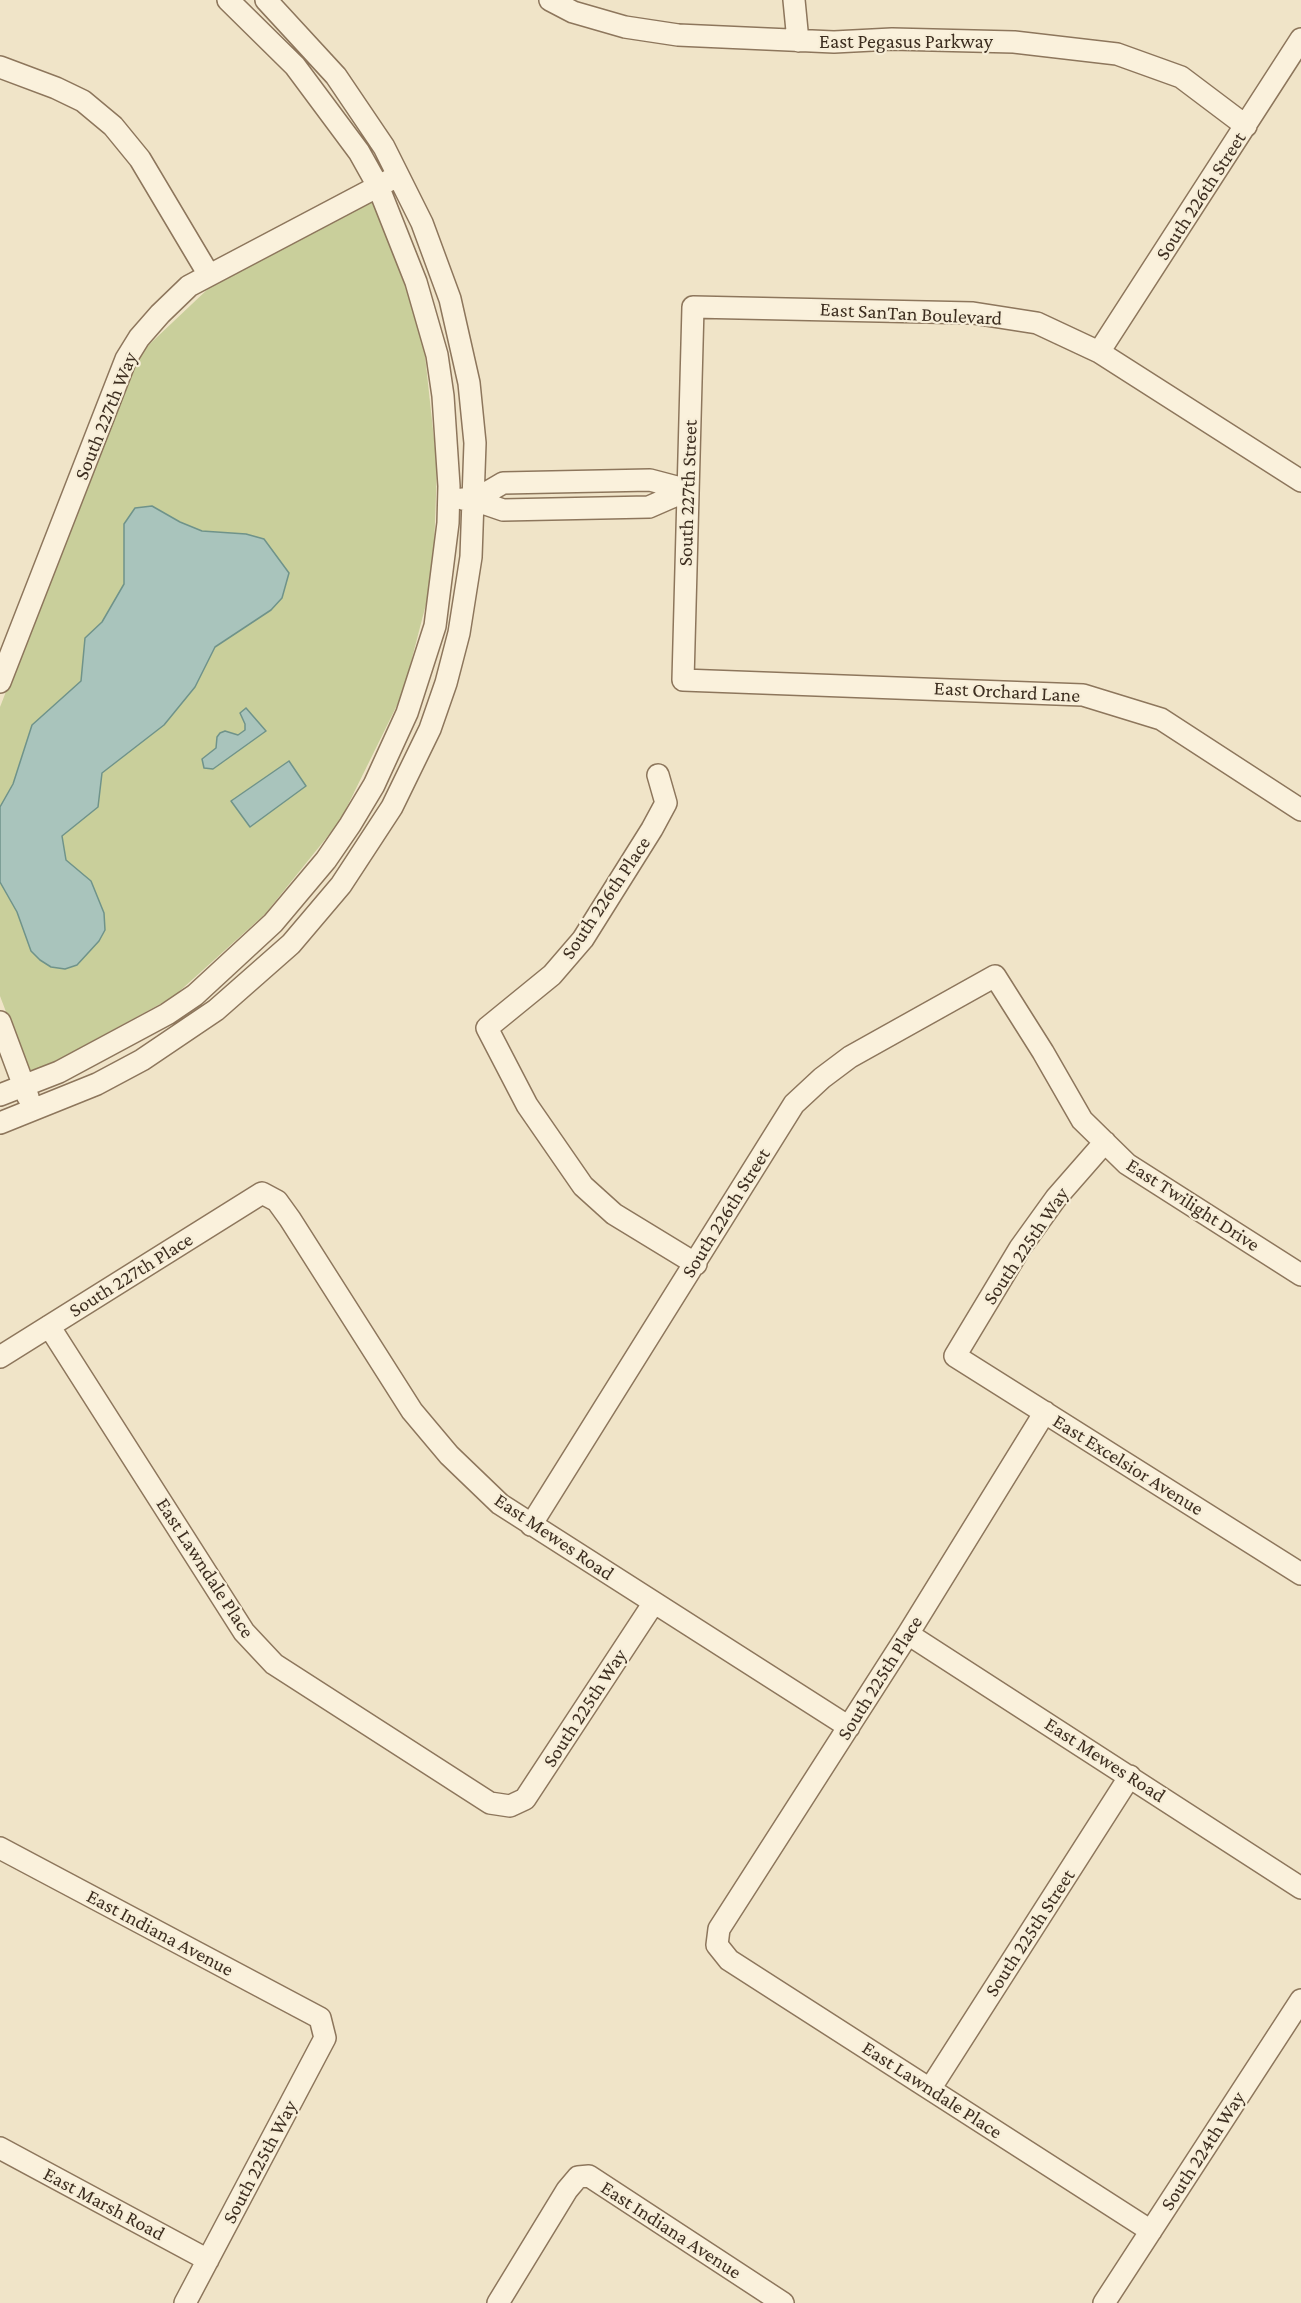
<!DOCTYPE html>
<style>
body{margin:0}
canvas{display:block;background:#f0e4c8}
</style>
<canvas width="1301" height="2303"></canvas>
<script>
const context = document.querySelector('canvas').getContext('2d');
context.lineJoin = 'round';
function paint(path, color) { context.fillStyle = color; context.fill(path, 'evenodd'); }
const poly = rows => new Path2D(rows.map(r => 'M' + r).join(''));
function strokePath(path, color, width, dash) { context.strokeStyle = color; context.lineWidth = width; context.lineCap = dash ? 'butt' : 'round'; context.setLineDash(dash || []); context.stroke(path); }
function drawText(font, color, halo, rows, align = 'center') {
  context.font = font + ' "Crimson Pro",serif'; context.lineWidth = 4.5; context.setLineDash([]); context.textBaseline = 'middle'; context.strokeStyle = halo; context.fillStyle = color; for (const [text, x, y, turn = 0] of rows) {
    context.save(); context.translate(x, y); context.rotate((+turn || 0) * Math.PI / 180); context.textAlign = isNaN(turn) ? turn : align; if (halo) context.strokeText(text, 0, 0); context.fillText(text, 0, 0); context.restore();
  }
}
paint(poly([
 [374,199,423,337,437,467,433,577,403,693,340,821,265,914,173,997,30,1075,0,996,0,707,136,357,211,286]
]), '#c9cf9b');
const water = poly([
 [152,506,180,522,202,531,246,534,264,539,289,573,282,598,271,610,215,647,195,687,164,725,102,773,98,807,62,836,66,860,91,881,104,913,105,930,99,941,77,965,65,969,51,967,40,960,31,951,17,912,0,882,0,807,13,784,32,725,81,681,85,638,102,622,124,584,124,524,135,508,152,506],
 [246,708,266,731,213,769,204,768,202,759,216,748,217,737,220,733,225,731,238,735,245,730,245,724,240,713,246,708],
 [289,761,306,786,250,827,231,801,289,761]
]);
paint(water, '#a9c4bc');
strokePath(water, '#6f938a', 1.5);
const minor = poly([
 [550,0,573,12,625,27,678,35,834,42,892,39,1014,42,1117,54,1181,77,1246,126],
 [794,0,798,41],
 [0,67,56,88,83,101,113,126,140,159,209,275],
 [1099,352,1301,39],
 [1301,481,1099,352,1037,323,973,313,693,307,683,680,1083,695,1161,719,1301,810],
 [462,499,474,500,503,510,649,507,688,490],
 [474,500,503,483,650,480,688,490],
 [0,682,126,359,139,338,160,314,189,286,390,180],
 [658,775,666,803,652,829,583,939,552,975,487,1028,527,1105,583,1186,614,1214,696,1264],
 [0,1022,28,1097],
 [0,1095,59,1072,167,1014,195,995,273,923,326,860,350,825,374,785,407,713,435,626,448,523,449,486,443,396,437,355,416,282,378,186,359,152,295,66,228,0],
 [0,1123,97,1084,142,1060,216,1010,291,944,341,885,392,807,430,729,446,683,459,633,471,557,475,443,469,383,450,299,422,223,384,147,336,76,266,0],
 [1105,1142,1056,1198,1020,1248,955,1356,1301,1574],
 [49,1326,244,1632,274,1664,490,1803,510,1806,525,1799,653,1604],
 [0,1357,262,1193,277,1201,290,1219,412,1411,449,1455,500,1504,849,1727],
 [1045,1412,908,1634,719,1929,717,1945,729,1960,1151,2231],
 [531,1525,794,1104,822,1078,850,1057,995,976,1043,1052,1082,1120,1127,1164,1301,1275],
 [908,1634,1301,1888],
 [0,1848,320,2018,325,2038,185,2303],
 [930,2089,1130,1776],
 [0,2148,208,2260],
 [498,2303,567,2190,578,2177,589,2176,783,2303],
 [1104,2303,1301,2000]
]);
strokePath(minor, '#8d765c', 24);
strokePath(minor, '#faf1dc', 21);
drawText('20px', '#3d2e20', '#f7eed8', [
 ["East Pegasus Parkway",906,42],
 ["South 226th Street",1201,196,-57],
 ["East SanTan Boulevard",911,314,3],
 ["South 227th Way",106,416,-68],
 ["South 227th Street",688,493,-88],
 ["East Orchard Lane",1007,692,3],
 ["South 226th Place",606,898,-56],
 ["East Twilight Drive",1193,1205,33],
 ["South 226th Street",726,1213,-58],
 ["South 225th Way",1026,1246,-56],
 ["South 227th Place",131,1275,-32],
 ["East Excelsior Avenue",1128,1465,32],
 ["East Mewes Road",554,1537,34],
 ["East Lawndale Place",205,1568,57],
 ["South 225th Place",880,1678,-58],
 ["South 225th Way",585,1708,-57],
 ["East Mewes Road",1105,1760,33],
 ["East Indiana Avenue",160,1933,28],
 ["South 225th Street",1030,1933,-57],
 ["East Lawndale Place",932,2090,33],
 ["South 224th Way",1203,2151,-57],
 ["South 225th Way",260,2162,-62],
 ["East Marsh Road",104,2204,28],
 ["East Indiana Avenue",671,2230,33]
]);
</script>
